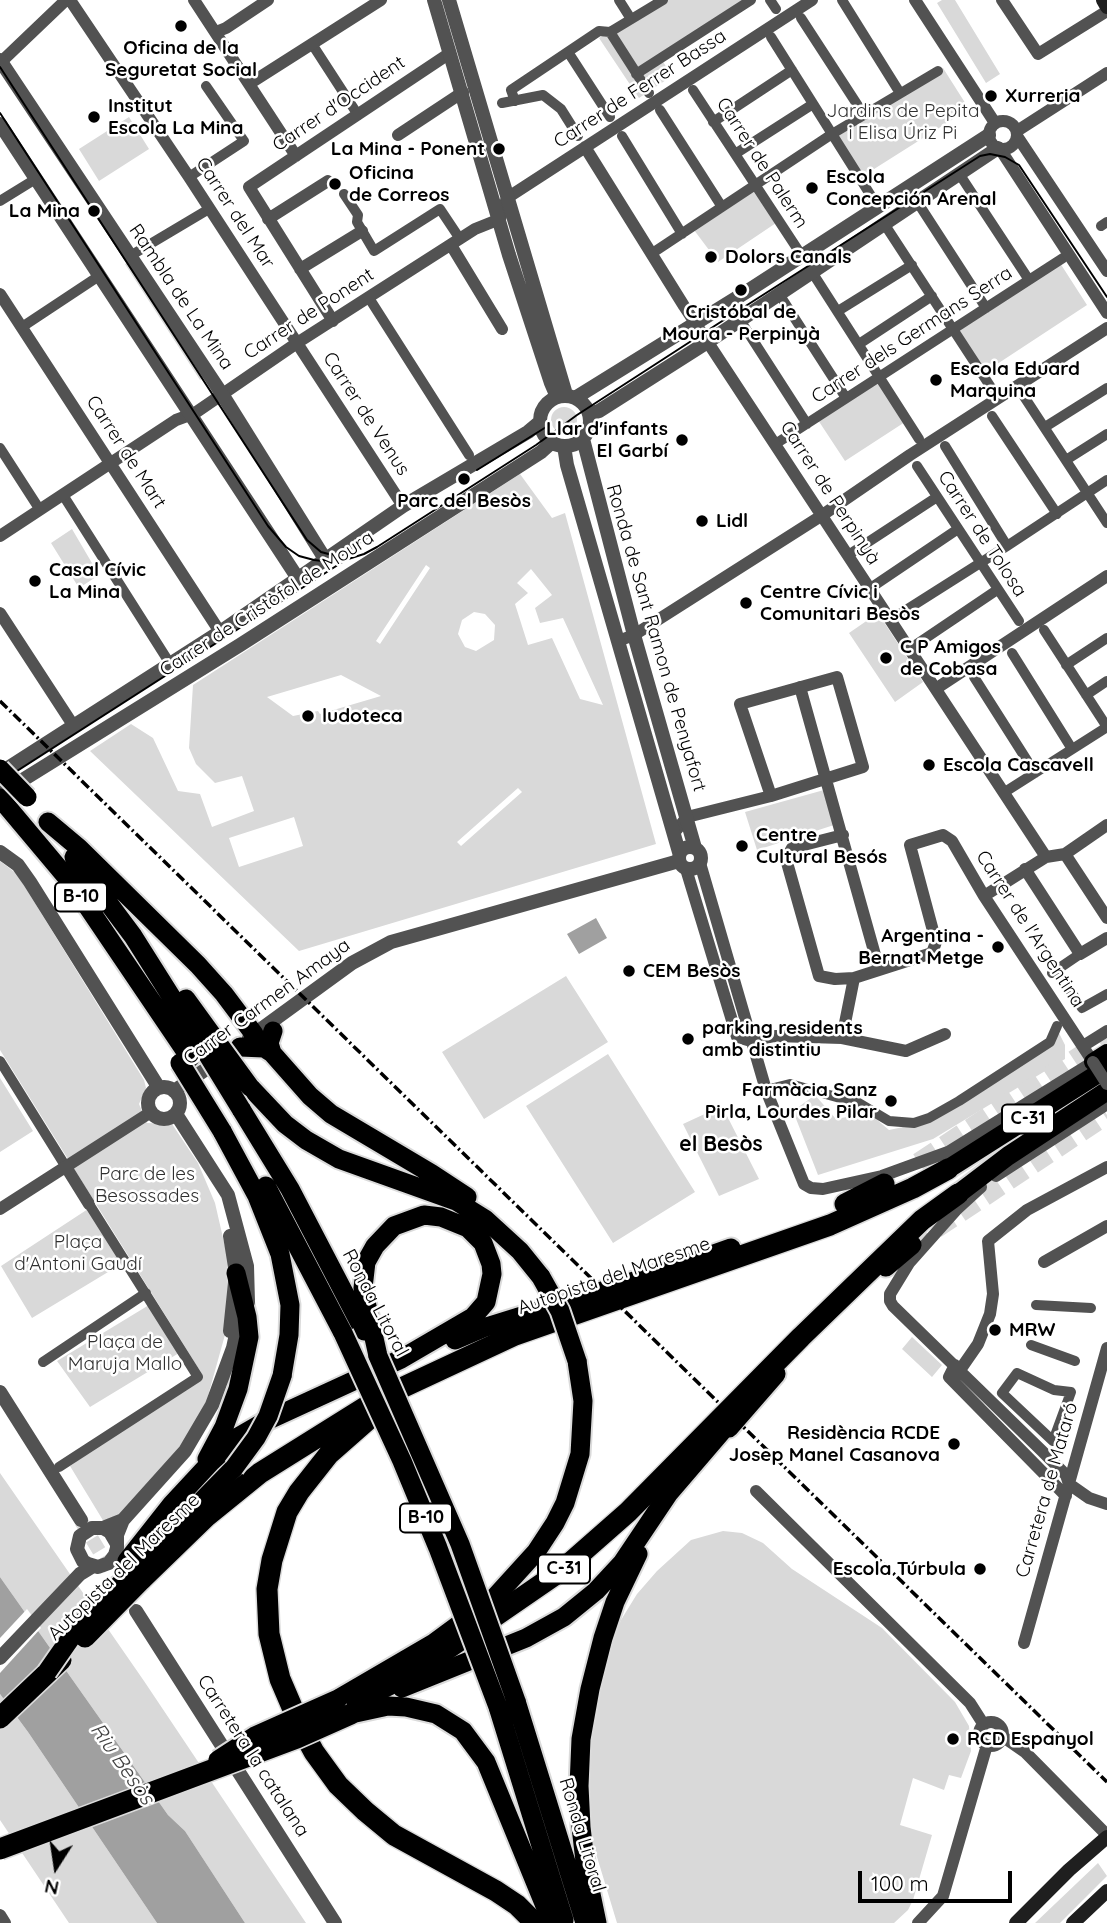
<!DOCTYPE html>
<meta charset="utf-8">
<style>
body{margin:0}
#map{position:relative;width:1107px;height:1923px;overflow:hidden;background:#fff;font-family:Quicksand,sans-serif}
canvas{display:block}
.north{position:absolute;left:21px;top:1832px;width:70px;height:70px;-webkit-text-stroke:5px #fff;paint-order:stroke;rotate:192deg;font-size:19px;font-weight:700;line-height:28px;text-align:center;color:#000}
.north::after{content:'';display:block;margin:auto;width:24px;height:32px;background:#000;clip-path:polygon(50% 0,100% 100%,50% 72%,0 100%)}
.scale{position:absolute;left:858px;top:1871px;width:154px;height:32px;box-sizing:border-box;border:4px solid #000;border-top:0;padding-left:9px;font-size:21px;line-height:24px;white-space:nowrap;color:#000;-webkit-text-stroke:5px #fff;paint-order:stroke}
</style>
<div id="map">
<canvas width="1107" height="1923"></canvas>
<div class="north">N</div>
<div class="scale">100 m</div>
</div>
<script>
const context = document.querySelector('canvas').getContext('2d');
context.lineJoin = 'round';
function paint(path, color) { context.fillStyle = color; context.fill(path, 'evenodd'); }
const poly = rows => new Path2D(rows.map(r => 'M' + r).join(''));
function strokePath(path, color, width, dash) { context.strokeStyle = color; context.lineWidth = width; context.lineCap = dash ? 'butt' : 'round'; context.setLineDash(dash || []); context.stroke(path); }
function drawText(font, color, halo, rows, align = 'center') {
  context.font = font + ' Quicksand,sans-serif'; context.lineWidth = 5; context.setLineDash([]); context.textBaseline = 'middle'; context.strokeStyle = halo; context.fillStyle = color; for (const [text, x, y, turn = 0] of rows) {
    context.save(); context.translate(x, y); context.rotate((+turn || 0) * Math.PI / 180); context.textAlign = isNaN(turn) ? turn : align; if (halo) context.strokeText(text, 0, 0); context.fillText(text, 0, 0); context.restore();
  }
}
paint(poly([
 [657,0,756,0,662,60,672,76,639,98,599,38],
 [942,0,955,0,1000,74,986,83,937,3],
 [943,68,969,109,863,176,837,135],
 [129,117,149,149,99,181,79,149],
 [753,191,776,223,718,262,694,230],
 [130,262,205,377,200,380,125,264],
 [1060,263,1087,305,985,372,957,330],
 [877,381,905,422,845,461,818,420],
 '551 420a13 13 0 1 1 26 0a13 13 0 1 1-26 0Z',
 [520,474,552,518,565,513,656,844,299,951,90,751,131,724,153,738,178,791,200,794,212,827,254,811,242,776,215,783,196,764,189,748,193,685],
 [426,565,430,568,380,644,376,641],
 [531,569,552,595,535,608,540,623,563,618,603,705,580,699,552,638,528,645,515,604,528,593,517,583],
 [474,612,485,614,495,625,494,640,476,651,465,647,458,634,462,620],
 [341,675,381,696,320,714,318,711,293,716,267,697],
 [518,788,522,792,461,846,457,842],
 [294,817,303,846,239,867,229,838],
 [72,529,99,575,79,588,51,543],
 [878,613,923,682,895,702,849,633],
 [824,790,834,825,757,850,745,812],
 [0,861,17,874,144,1080,146,1088,139,1104,147,1123,172,1124,198,1163,215,1203,229,1264,228,1324,206,1403,185,1440,157,1474,118,1516,104,1522,70,1466,202,1374,0,1050],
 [566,976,608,1042,484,1119,442,1052],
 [1059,1033,1065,1045,1065,1059,933,1139,818,1175,793,1111,815,1095,836,1119,869,1113,889,1130,932,1121,979,1091],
 [608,1054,695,1192,613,1243,526,1106],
 [0,1078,33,1131,0,1152],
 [722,1106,759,1179,719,1196,683,1124],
 [88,1209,123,1263,32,1318,1,1266],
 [149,1305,179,1353,90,1407,57,1361],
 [912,1337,942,1365,932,1377,902,1349],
 [0,1473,144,1681,306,1923,245,1923,185,1831,168,1815,0,1577],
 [723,1531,742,1533,763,1543,792,1569,882,1628,955,1702,969,1726,971,1751,961,1778,949,1775,944,1790,913,1778,900,1825,932,1835,913,1900,908,1910,894,1923,617,1923,591,1837,587,1799,587,1736,608,1651,621,1620,637,1594,657,1571,691,1540],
 [0,1694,28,1732,157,1923,69,1923,0,1820],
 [1098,1863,1107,1876,1060,1923,1035,1923]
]), '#d9d9d9');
paint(poly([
 [596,918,607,938,579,954,567,934],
 [0,1577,168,1815,185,1831,245,1923,157,1923,28,1732,0,1694]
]), '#a0a0a0');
paint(poly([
 [27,1609,41,1628,0,1673,0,1638]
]), '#fff');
strokePath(poly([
 [81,1521,123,1590]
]), '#d9d9d9', 14, [14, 7]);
strokePath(poly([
 [912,1245,1107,1115]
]), '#d9d9d9', 19, [19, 10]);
strokePath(poly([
 [919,1163,1107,1039]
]), '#d9d9d9', 21, [21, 10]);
const primary = poly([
 [1093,1062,1107,1053]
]);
const trunk = poly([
 [0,798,73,885,190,1058],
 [48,822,79,848,198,965,224,994,254,1034,252,1047],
 [74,857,133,936,203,1047],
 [186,999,215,1039],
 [240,1047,264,1048,272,1053,310,1096,331,1114,432,1174,467,1197],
 [272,1053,269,1043,273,1031],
 [250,1087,285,1124,306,1140,339,1159,456,1201,485,1219,520,1251,541,1277],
 [241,1109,290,1189,364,1331],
 [222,1131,257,1196,280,1254,290,1305,289,1335,282,1376],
 [948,1169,1107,1068],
 [266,1186,343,1333],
 [958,1194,1008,1156,1107,1091],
 [886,1267,912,1245],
 [455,1340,483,1328,666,1271,731,1248],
 [729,1428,776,1374],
 [207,1459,224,1427,238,1389,249,1337,247,1317,236,1273],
 [127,1561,172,1504,211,1462,238,1437,264,1422,401,1359,473,1317,486,1302,492,1274,491,1264,483,1243,468,1228,441,1217,424,1215,394,1226,375,1246,366,1262,363,1288,378,1356],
 [137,1567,234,1468],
 [402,1688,526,1638,564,1617,596,1591,622,1563,669,1493,735,1416],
 [338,1699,434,1643,472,1615,496,1596,536,1552,555,1523,565,1503,580,1454,583,1401,577,1361],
 [516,1701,585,1923],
 [498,1707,564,1920],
 [351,1714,388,1706,406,1707,436,1714,463,1731,486,1762,552,1923],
 [597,1923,586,1870,581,1827,579,1786,581,1739,590,1689,603,1638,615,1602,638,1554]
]);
const motorway = poly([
 [845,1204,884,1184],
 [379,1410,329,1454,299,1492,287,1512,272,1560,267,1589,269,1634,280,1679,301,1728,314,1752,338,1785,365,1811,394,1835,496,1891,517,1905,535,1923],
 [141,1580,207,1516,260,1473,380,1398,515,1335,830,1225,913,1188,948,1169],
 [344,1707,411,1674,562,1570,628,1512,801,1337,922,1220,958,1194],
 [0,1718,61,1660]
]);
strokePath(primary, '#dbdbdb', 21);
strokePath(trunk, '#dbdbdb', 23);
strokePath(motorway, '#dbdbdb', 24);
strokePath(poly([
 [619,0,631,19],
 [770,0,776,9],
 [842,0,900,93],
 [801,18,864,115],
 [610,32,649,93],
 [610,32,663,0],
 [771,37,878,207],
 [312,44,358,115],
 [568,52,610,117],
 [636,74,751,0],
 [693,90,802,256],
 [515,101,511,90,599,31,610,32],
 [502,103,543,95,561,109,578,136],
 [660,110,722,207],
 [713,122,792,70],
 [622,136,682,234],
 [735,154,813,104],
 [960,175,1029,280],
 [189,177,244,141,206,86],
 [344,194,358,215,357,222,374,251,440,209,460,239],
 [0,201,34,180],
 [918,203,986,308],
 [885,225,992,389],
 [1101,226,1107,222],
 [657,250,832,134,938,71],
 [130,256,209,209],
 [812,272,919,439],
 [779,294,846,398],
 [369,298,469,455],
 [838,311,912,265],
 [740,320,807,424],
 [22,327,99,276],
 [859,344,932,296],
 [1023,395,1107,523],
 [992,416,1057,514],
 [1045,427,1107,388],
 [780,441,1063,258],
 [945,446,1007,546],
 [0,448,40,510],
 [1066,460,1107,434],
 [917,466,1019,621],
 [63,495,167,659],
 [853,552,937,497],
 [875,585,958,529],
 [895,617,1007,546,1107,480],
 [1044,630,1107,727],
 [914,646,997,590],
 [1012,653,1072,749],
 [1066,665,1107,638],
 [974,677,1035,773],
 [1086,695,1107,681],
 [1008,790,1107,727],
 [1056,970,1082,1008,1107,994],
 [1052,973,1080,954],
 [0,1061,66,1167],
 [766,1090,790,1084,840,1098,852,1099,889,1121,914,1123,929,1118,959,1101,1050,1042,1057,1026],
 [1036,1305,1091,1308],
 [1031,1345,1075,1361],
 [43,1362,146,1293],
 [1017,1373,1054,1390,1071,1392,1053,1441,1002,1393,1017,1373],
 [59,1467,198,1377,89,1204]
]), '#525252', 10);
strokePath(poly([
 [70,0,189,177,403,506],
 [194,0,296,156],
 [915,0,995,123],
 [1002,0,1038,54,1107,11],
 [216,32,226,28,268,0],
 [0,63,66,0],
 [249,84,381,0],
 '989 135a14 14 0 1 1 28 0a14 14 0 1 1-28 0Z',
 [1017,131,1107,73],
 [398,135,463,92],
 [1017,136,1107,271],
 [585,147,684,306,1046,857],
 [1000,149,1107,313],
 [268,219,328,181],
 [451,245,502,329],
 [300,269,362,231],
 [0,294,220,632],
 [333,321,249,187,450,53],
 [0,536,176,420,195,413,297,343,475,229,500,219,507,198,812,0],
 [0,613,73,725],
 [618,641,634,635,821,516,910,455,1107,328],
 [800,687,879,969],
 [937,688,1107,576],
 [674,833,687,817,771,796,863,767,837,677,740,704,771,796],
 [1065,854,1107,918],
 [700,863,766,1090,804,1184,811,1188,823,1189,882,1176,948,1152,1093,1062,984,896,952,841,943,835,910,845,936,942,932,953,854,978,835,979,819,976,786,859,792,848,843,835],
 [686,869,737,1037,751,1041],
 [1025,869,1080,954,1107,938],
 [984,896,1046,857,1065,854,1107,825],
 [842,1038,854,978],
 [751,1041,775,1036,842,1038,906,1051,945,1034],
 [1083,1046,1107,1031],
 [66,1167,89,1204],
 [996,1176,1107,1104],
 [981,1187,957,1209,909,1263,890,1294,890,1301,893,1306,1042,1451,1066,1475,1069,1484,1089,1498,1107,1504],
 [0,1209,151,1112],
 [1044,1262,1107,1226],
 [955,1365,949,1377,1066,1496],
 [960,1370,978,1344,990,1314,993,1294,988,1241,1027,1210,1107,1167],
 [756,1491,970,1703,984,1725],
 [1024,1643,1107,1348],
 '979 1734a12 12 0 1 1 24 0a12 12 0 1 1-24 0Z',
 [1002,1736,1025,1752,1107,1835],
 [0,1915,5,1923],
 [918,1923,943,1896,987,1745]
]), '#525252', 12);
strokePath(poly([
 [434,0,509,255,551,383,557,397],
 [449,0,565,391],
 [0,60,222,394,325,559],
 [0,124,297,577],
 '540 421a25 25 0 1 1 50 0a25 25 0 1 1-50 0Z',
 [575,398,746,292,989,135],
 [589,414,599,411,709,341,998,148],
 [583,439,634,635,695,848],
 [564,446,567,465,679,852],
 [0,773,220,632,403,506,528,432,540,422],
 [0,794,240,645,541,452,552,442],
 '679 858a11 11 0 1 1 22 0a11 11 0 1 1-22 0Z',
 [0,852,18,865,30,882,159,1088],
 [249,1038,352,963,391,942,679,861],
 '148 1103a16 16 0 1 1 32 0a16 16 0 1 1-32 0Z',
 [174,1091,221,1059],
 [230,1331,236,1273,230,1236],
 [0,1392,81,1520],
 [103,1528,123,1520,185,1451,212,1405,233,1348,238,1325,248,1302,247,1266,228,1195,176,1114],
 [117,1544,110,1532,103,1528,92,1528,80,1536,77,1549,83,1561,88,1564,98,1567,109,1563,115,1555,117,1548,117,1535,123,1520],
 [136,1611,335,1923],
 [0,1658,80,1574,93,1566]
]), '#525252', 14);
strokePath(poly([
 [1103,0,1107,7],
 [1016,1923,1069,1870,1107,1837],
 [1073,1923,1107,1891]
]), '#1f1f1f', 14);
strokePath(primary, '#000', 18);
strokePath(trunk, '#000', 19);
strokePath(motorway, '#000', 21);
strokePath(poly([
 [0,67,307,540,321,552,336,556],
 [0,113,268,526,286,547,299,556,314,560,331,562,345,560,364,554,377,547,536,445,577,415,716,325,980,156,990,154,1005,157,1019,165,1107,297],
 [477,470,551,424],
 [0,782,344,561]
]), '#000', 2);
strokePath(poly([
 [0,701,1107,1782]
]), '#000', 3.5, [10, 3.5, 2, 3.5]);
const trunkBridge = poly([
 [0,769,27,797],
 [215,1039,250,1087],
 [203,1047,241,1109],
 [180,1063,222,1131],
 [541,1277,560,1311,577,1361],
 [343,1333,402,1461,438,1548,498,1707],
 [378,1356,460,1544,516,1701],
 [234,1468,256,1438,268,1416,282,1376],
 [47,1672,79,1626,137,1567],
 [218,1760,255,1736,338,1699]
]);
const motorwayBridge = poly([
 [85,1637,141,1580],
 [0,1849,297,1738,351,1714]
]);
strokePath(trunkBridge, '#dbdbdb', 23, []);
strokePath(motorwayBridge, '#dbdbdb', 24, []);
strokePath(poly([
 [1093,1062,1107,1084]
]), '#525252', 12);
strokePath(trunkBridge, '#000', 19);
strokePath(motorwayBridge, '#000', 21);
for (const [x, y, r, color] of [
 [181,26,7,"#000"],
 [991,96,7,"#000"],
 [94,117,7,"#000"],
 [499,149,7,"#000"],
 [335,184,7,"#000"],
 [812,188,7,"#000"],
 [94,211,7,"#000"],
 [711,257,7,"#000"],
 [741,290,7,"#000"],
 [936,380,7,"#000"],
 [682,440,7,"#000"],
 [464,479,7,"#000"],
 [702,521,7,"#000"],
 [35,581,7,"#000"],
 [746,603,7,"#000"],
 [886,658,7,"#000"],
 [308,716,7,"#000"],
 [929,765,7,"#000"],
 [742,846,7,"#000"],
 [998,947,7,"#000"],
 [629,971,7,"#000"],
 [688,1039,7,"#000"],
 [891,1101,7,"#000"],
 [995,1330,7,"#000"],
 [954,1444,7,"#000"],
 [980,1569,7,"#000"],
 [953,1739,7,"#000"]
]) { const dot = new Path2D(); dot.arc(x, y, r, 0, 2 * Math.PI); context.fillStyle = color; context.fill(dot); strokePath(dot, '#fff', 2.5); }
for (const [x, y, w] of [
 [81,897,52],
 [1028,1119,52],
 [426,1518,52],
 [564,1569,52]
]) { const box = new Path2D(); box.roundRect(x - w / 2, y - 14.5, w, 29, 5); context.fillStyle = '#fff'; context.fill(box); strokePath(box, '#000', 2); }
drawText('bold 18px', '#000', null, [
 ["B-10",81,897],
 ["C-31",1028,1119],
 ["B-10",426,1518],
 ["C-31",564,1569]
]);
drawText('bold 19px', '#000', '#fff', [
 ["Oficina de la",181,48,"center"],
 ["Seguretat Social",181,70,"center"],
 ["Xurreria",1005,96],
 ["Institut",108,106],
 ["Escola La Mina",108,128],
 ["La Mina - Ponent",485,149,"right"],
 ["Oficina",349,173],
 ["de Correos",349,195],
 ["Escola",826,177],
 ["Concepción Arenal",826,199],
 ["La Mina",80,211,"right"],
 ["Dolors Canals",725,257],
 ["Cristóbal de",741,312,"center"],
 ["Moura - Perpinyà",741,334,"center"],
 ["Escola Eduard",950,369],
 ["Marquina",950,391],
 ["Llar d'infants",668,429,"right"],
 ["El Garbí",668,451,"right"],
 ["Parc del Besòs",464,501,"center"],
 ["Lidl",716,521],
 ["Casal Cívic",49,570],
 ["La Mina",49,592],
 ["Centre Cívic i",760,592],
 ["Comunitari Besòs",760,614],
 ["C P Amigos",900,647],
 ["de Cobasa",900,669],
 ["ludoteca",322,716],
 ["Escola Cascavell",943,765],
 ["Centre",756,835],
 ["Cultural Besós",756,857],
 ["Argentina -",984,936,"right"],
 ["Bernat Metge",984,958,"right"],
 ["CEM Besòs",643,971],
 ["parking residents",702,1028],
 ["amb distintiu",702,1050],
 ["Farmàcia Sanz",877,1090,"right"],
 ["Pirla, Lourdes Pilar",877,1112,"right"],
 ["MRW",1009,1330],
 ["Residència RCDE",940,1433,"right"],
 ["Josep Manel Casanova",940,1455,"right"],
 ["Escola Túrbula",966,1569,"right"],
 ["RCD Espanyol",967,1739]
], 'left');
drawText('19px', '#000', '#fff', [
 ["Carrer de Ferrer Bassa",640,89,-33],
 ["Carrer d'Occident",339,104,-34],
 ["Carrer de Palerm",762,163,57],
 ["Carrer del Mar",235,213,57],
 ["Rambla de La Mina",181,297,56],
 ["Carrer de Ponent",309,314,-33],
 ["Carrer dels Germans Serra",912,335,-33],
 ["Carrer de Venus",366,414,57],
 ["Carrer de Mart",126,452,57],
 ["Carrer de Perpinyà",830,493,57],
 ["Carrer de Tolosa",982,534,57],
 ["Carrer de Cristòfol de Moura",267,604,-33],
 ["Ronda de Sant Ramon de Penyafort",656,638,74],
 ["Carrer de l'Argentina",1030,929,57],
 ["Carrer Carmen Amaya",267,1002,-36],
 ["Autopista del Maresme",614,1276,-19],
 ["Ronda Litoral",375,1303,62],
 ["Carretera de Mataró",1047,1490,-74],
 ["Autopista del Maresme",124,1567,-44],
 ["Carretera la catalana",253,1756,57],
 ["Ronda Litoral",582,1835,73]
]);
drawText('19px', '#303030', '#fff', [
 ["Jardins de Pepita",903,111],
 ["i Elisa Úriz Pi",903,133],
 ["Parc de les",147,1174],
 ["Besossades",147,1196],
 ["Plaça",78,1242],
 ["d'Antoni Gaudí",78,1264],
 ["Plaça de",125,1342],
 ["Maruja Mallo",125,1364]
]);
drawText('bold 21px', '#000', '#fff', [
 ["el Besòs",721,1145]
]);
drawText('italic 21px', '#414141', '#fff', [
 ["Riu Besòs",122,1764,55]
]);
</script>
